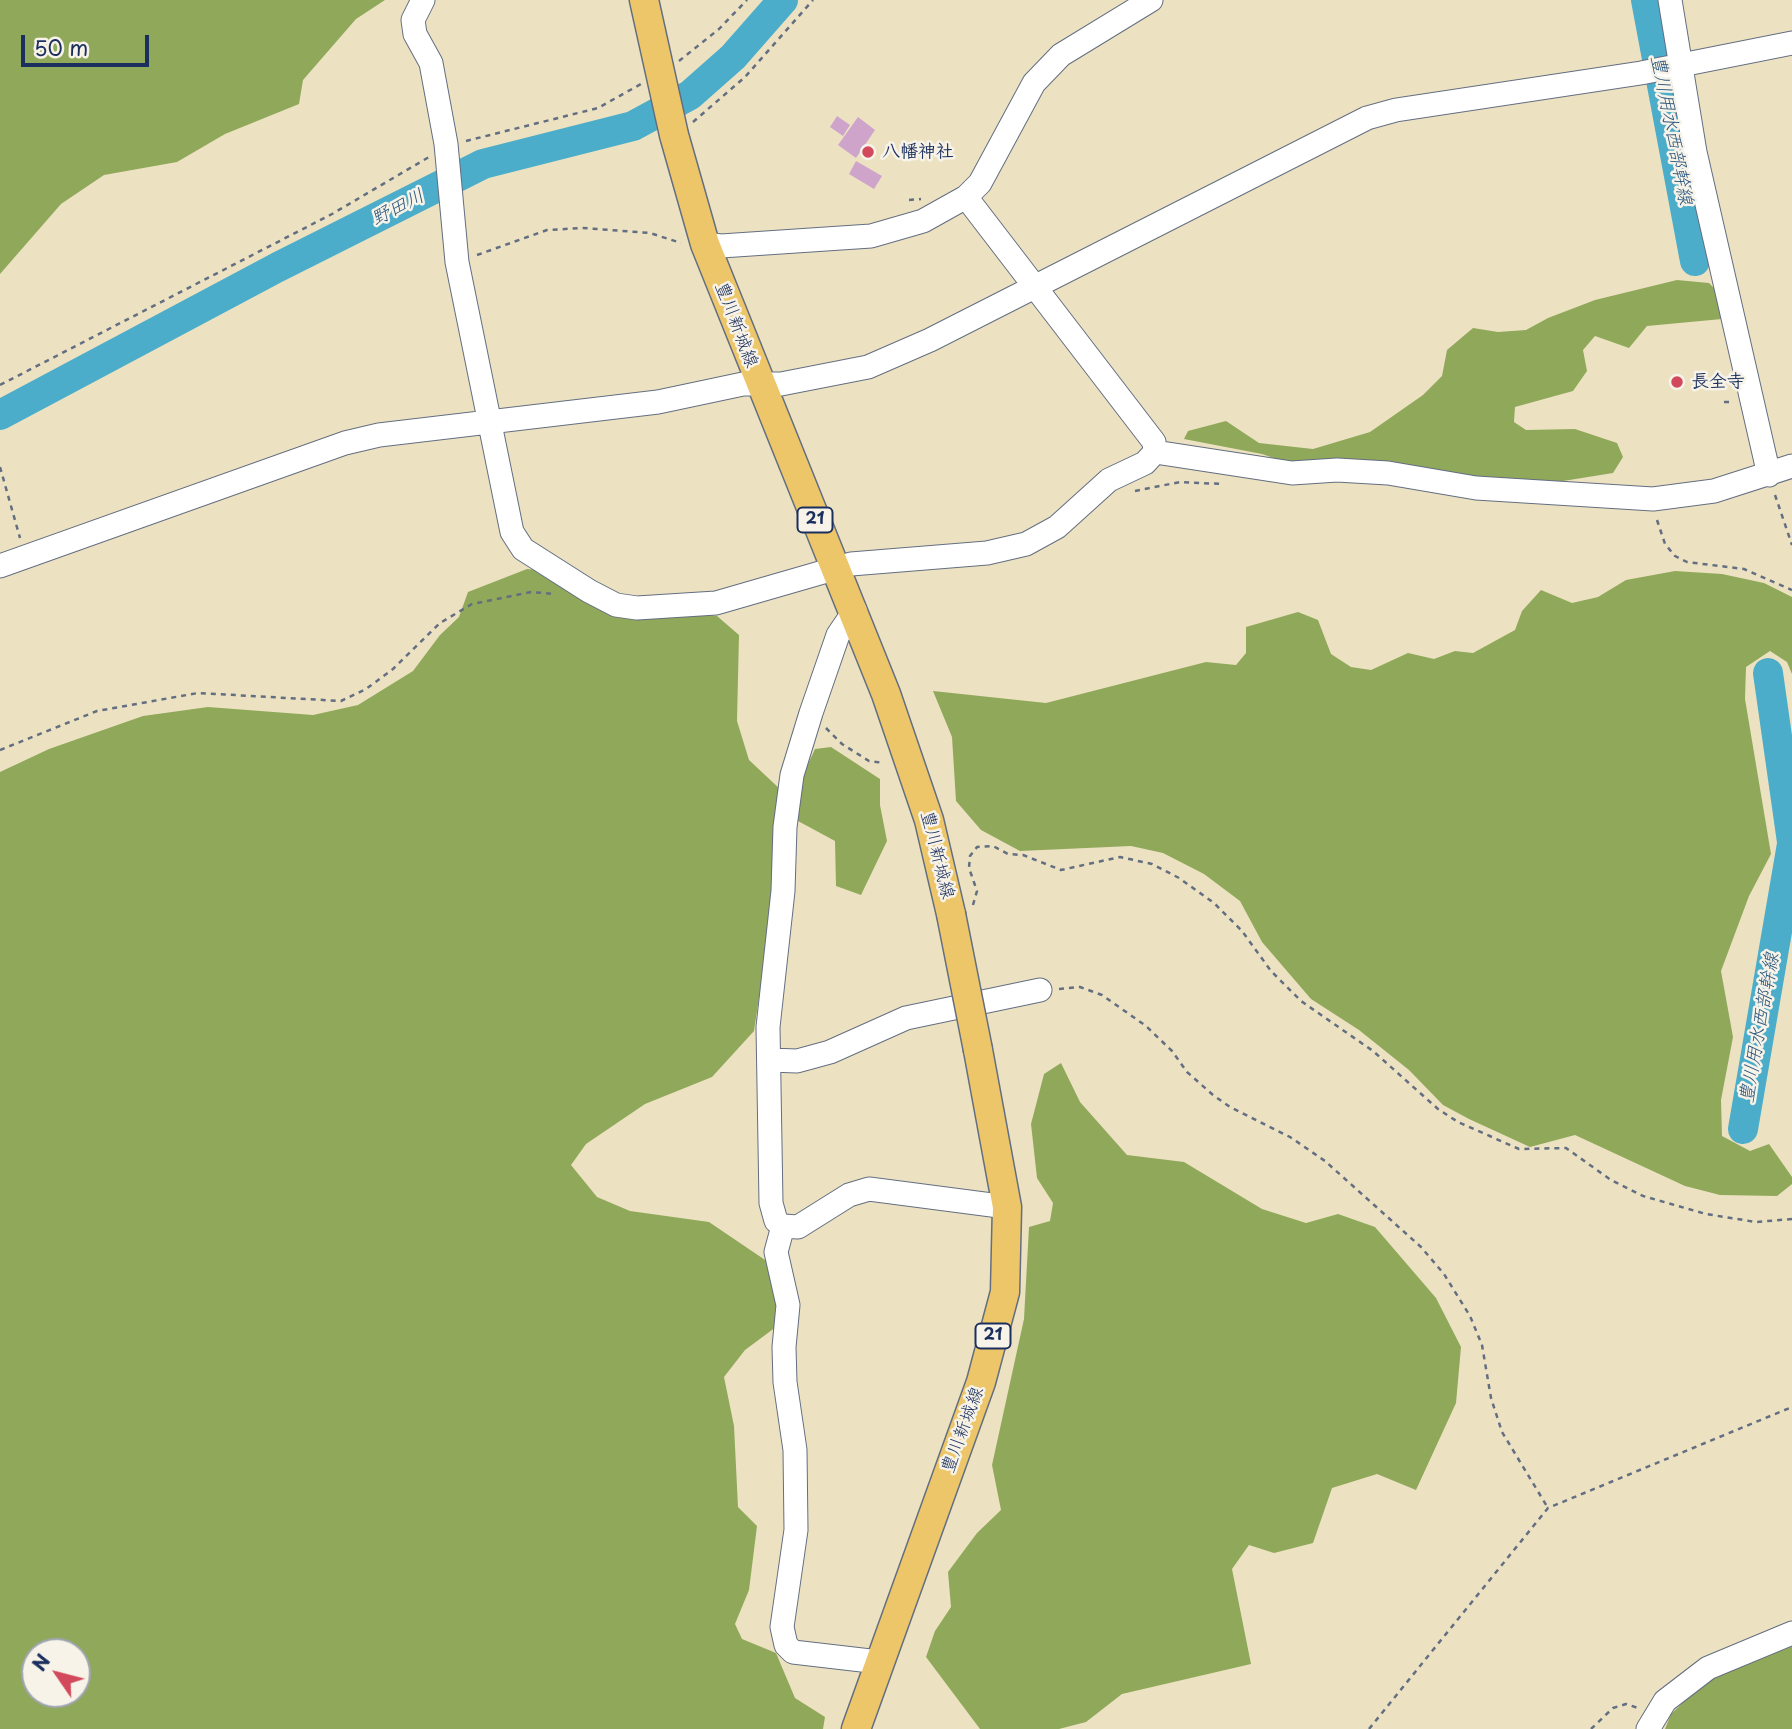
<!DOCTYPE html>
<meta charset="utf-8">
<style>
body{margin:0}
#map{position:relative;width:1792px;height:1729px;overflow:hidden;background:#ece2c2;font-family:"Playpen Sans",sans-serif}
canvas{display:block}
.north{position:absolute;left:21px;top:1638px;width:70px;height:70px;box-sizing:border-box;background:#f7f3e8;border:2px solid #9fa5b1;border-radius:50%;rotate:305deg;font-size:19px;font-weight:700;line-height:28px;text-align:center;color:#1b2f5e}
.north::after{content:'';display:block;margin:auto;width:24px;height:32px;background:#d1495b;clip-path:polygon(50% 0,100% 100%,50% 72%,0 100%)}
.scale{position:absolute;left:21px;top:35px;width:128px;height:32px;box-sizing:border-box;border:4px solid #1b2f5e;border-top:0;padding-left:9px;font-size:21px;line-height:24px;white-space:nowrap;color:#1b2f5e;-webkit-text-stroke:5px #f7f3e8;paint-order:stroke}
</style>
<div id="map">
<canvas width="1792" height="1729"></canvas>
<div class="north">N</div>
<div class="scale">50 m</div>
</div>
<script>
const context = document.querySelector('canvas').getContext('2d');
context.lineJoin = 'round';
function paint(path, color) { context.fillStyle = color; context.fill(path, 'evenodd'); }
const poly = rows => new Path2D(rows.map(r => 'M' + r).join(''));
function strokePath(path, color, width, dash) { context.strokeStyle = color; context.lineWidth = width; context.lineCap = dash ? 'butt' : 'round'; context.setLineDash(dash || []); context.stroke(path); }
function drawText(font, color, halo, rows, align = 'center') {
  context.font = font + ' "Playpen Sans","Klee One",sans-serif'; context.lineWidth = 5; context.setLineDash([]); context.textBaseline = 'middle'; context.strokeStyle = halo; context.fillStyle = color; for (const [text, x, y, turn = 0] of rows) {
    context.save(); context.translate(x, y); context.rotate((+turn || 0) * Math.PI / 180); context.textAlign = isNaN(turn) ? turn : align; if (halo) context.strokeText(text, 0, 0); context.fillText(text, 0, 0); context.restore();
  }
}
paint(poly([
 [0,0,385,0,356,19,303,80,299,104,225,134,177,162,104,175,61,204,0,274],
 [1677,280,1709,283,1720,294,1722,319,1647,326,1629,348,1595,336,1583,350,1587,371,1573,391,1515,407,1514,422,1526,430,1575,429,1617,443,1623,457,1613,473,1532,486,1297,466,1262,454,1184,439,1188,431,1226,421,1259,443,1313,449,1370,432,1423,395,1442,376,1447,350,1473,328,1498,332,1526,330,1548,318,1595,300],
 [527,569,547,571,567,584,682,613,717,616,739,635,737,721,749,760,781,790,800,781,815,749,831,747,880,779,880,805,887,841,861,895,836,886,835,841,798,821,775,843,771,916,754,1031,712,1077,645,1104,586,1144,571,1165,597,1197,630,1211,709,1222,771,1264,780,1324,745,1350,724,1377,734,1426,738,1507,757,1526,749,1590,735,1624,742,1639,776,1653,795,1698,825,1717,823,1729,0,1729,0,772,49,749,143,716,208,707,313,715,358,705,413,671,440,635,459,617,468,592],
 [35,1652,77,1652,77,1694,35,1694],
 [1675,571,1722,574,1764,583,1792,597,1792,674,1787,662,1770,651,1746,667,1745,699,1771,854,1749,896,1721,971,1733,1037,1721,1100,1722,1136,1750,1151,1769,1144,1792,1177,1792,1184,1777,1196,1720,1195,1685,1186,1575,1135,1530,1147,1469,1119,1443,1105,1409,1070,1359,1030,1311,999,1262,942,1240,901,1204,874,1163,853,1131,846,1020,851,981,830,956,801,952,737,933,691,1046,703,1206,662,1236,665,1246,653,1246,627,1298,612,1318,620,1331,654,1351,667,1371,670,1408,653,1434,659,1455,651,1473,653,1515,630,1522,611,1541,590,1572,603,1598,597,1626,580],
 [1061,1063,1080,1102,1127,1155,1184,1162,1262,1209,1306,1223,1338,1214,1375,1227,1436,1298,1461,1347,1456,1403,1416,1490,1377,1474,1332,1488,1313,1543,1274,1553,1249,1545,1232,1569,1251,1664,1122,1694,1086,1722,1059,1729,980,1729,926,1657,935,1631,951,1607,948,1572,977,1533,1001,1510,992,1465,1024,1319,1029,1227,1050,1221,1053,1203,1037,1178,1031,1124,1044,1074],
 [1792,1644,1792,1729,1665,1729,1671,1714,1707,1680]
]), '#90a85a');
strokePath(poly([
 [1646,0,1695,261],
 [0,415,278,267,483,164,633,126,690,95,733,57,783,0],
 [1768,673,1792,842],
 [1743,1129,1792,844]
]), '#4badca', 30);
paint(poly([
 [837,116,850,125,843,136,830,127],
 [858,117,875,130,856,158,838,145],
 [856,161,882,176,874,189,849,174]
]), '#cfa4cb');
const minor = poly([
 [423,0,413,20,415,34,431,63,446,144,457,262,512,532,523,549,589,591,616,605,637,608,716,603,851,564,987,553,1026,544,1057,527,1109,480,1145,463,1155,452],
 [1151,0,1061,55,1034,83,980,183,966,197,1154,442,1155,452,1292,473,1337,470,1388,473,1476,488,1653,499,1714,491,1792,466],
 [1670,0,1695,152,1769,475],
 [705,244,721,246,871,236,923,221,966,197],
 [0,566,345,443,379,435,658,402,743,384,781,384,868,367,930,340,1367,118,1396,110,1641,73,1792,43],
 [855,610,838,635,811,713,792,775,785,827,783,891,768,1027,771,1203,776,1221,783,1226,798,1227,849,1195,869,1189,1007,1207],
 [770,1060,797,1061,830,1052,906,1018,1040,990],
 [783,1226,776,1252,788,1305,784,1347,785,1382,795,1450,796,1530,782,1627,786,1645,793,1652,879,1662],
 [1648,1729,1665,1701,1708,1668,1792,1633]
]);
const major = poly([
 [644,0,674,135,705,244,886,694,929,820,951,914],
 [856,1729,981,1382,1005,1292,1007,1207,978,1050]
]);
strokePath(minor, '#646e81', 25);
strokePath(major, '#646e81', 31);
strokePath(poly([
 [679,61,719,29,747,0],
 [693,122,745,77,813,0],
 [466,141,598,108,641,84],
 [909,200,921,199],
 [477,255,547,230,583,228,650,233,681,243],
 [0,385,332,214,429,157],
 [1724,402,1731,402],
 [0,467,20,538],
 [1135,491,1180,482,1222,484],
 [1775,495,1792,545],
 [1657,520,1665,544,1675,556,1687,562,1744,569,1792,590],
 [826,728,842,744,869,761,884,763],
 [0,750,97,711,198,693,341,701,366,689,393,669,440,623,472,604,531,592,555,594],
 [973,905,977,891,969,868,970,856,977,847,993,846,1008,854,1023,855,1061,870,1120,857,1152,864,1179,878,1214,903,1242,931,1271,971,1301,1001,1373,1051,1438,1109,1458,1122,1519,1149,1566,1148,1611,1180,1643,1196,1706,1214,1756,1222,1792,1219],
 [1059,989,1080,987,1102,995,1146,1026,1172,1051,1187,1072,1213,1095,1230,1107,1290,1137,1325,1161,1421,1247,1444,1274,1470,1316,1482,1345,1491,1398,1502,1432,1548,1508],
 [1369,1729,1548,1508,1792,1407],
 [1591,1729,1613,1708,1626,1704,1638,1708]
]), '#646e81', 2.5, [5, 5]);
strokePath(minor, '#fff', 23);
strokePath(major, '#ecc669', 28);
const majorBridge = poly([
 [951,914,978,1050]
]);
strokePath(majorBridge, '#646e81', 31, []);
strokePath(majorBridge, '#ecc669', 28);
for (const [x, y, r, color] of [
 [868,152,7,"#d1495b"],
 [1677,382,7,"#d1495b"]
]) { const dot = new Path2D(); dot.arc(x, y, r, 0, 2 * Math.PI); context.fillStyle = color; context.fill(dot); strokePath(dot, '#f7f3e8', 2.5); }
for (const [x, y, w] of [
 [815,520,35],
 [993,1336,35]
]) { const box = new Path2D(); box.roundRect(x - w / 2, y - 12.5, w, 25, 5); context.fillStyle = '#f7f3e8'; context.fill(box); strokePath(box, '#1b2f5e', 2); }
drawText('bold 16px', '#1b2f5e', null, [
 ["21",815,520],
 ["21",993,1336]
]);
drawText('bold 18px', '#1b2f5e', '#f7f3e8', [
 ["八幡神社",882,152],
 ["長全寺",1691,382]
], 'left');
drawText('18px', '#1b2f5e', '#f7f3e8', [
 ["豊川新城線",736,325,69],
 ["豊川新城線",937,855,76],
 ["豊川新城線",963,1430,-70]
]);
drawText('italic 19px', '#29557e', '#f7f3e8', [
 ["豊川用水西部幹線",1671,130,79],
 ["野田川",398,208,-27],
 ["豊川用水西部幹線",1760,1028,-80]
]);
</script>
